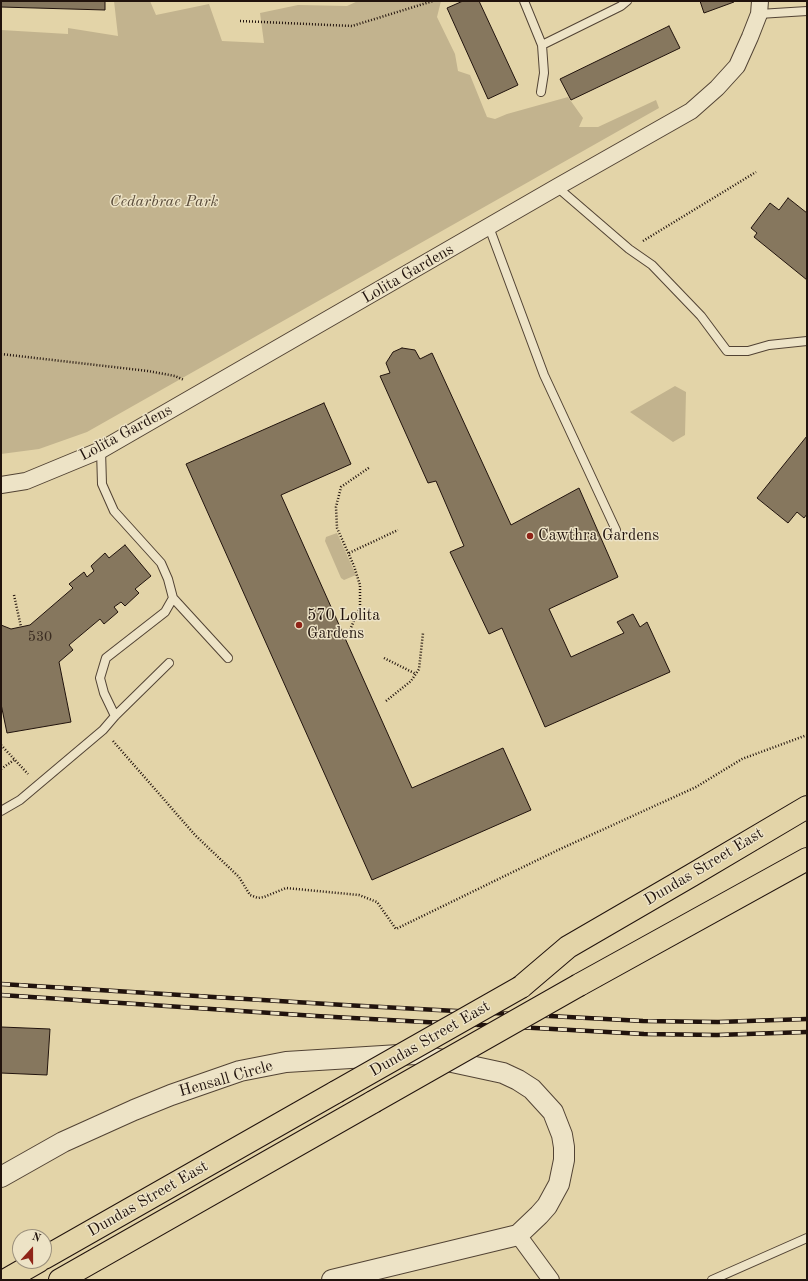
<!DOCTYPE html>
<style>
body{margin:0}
#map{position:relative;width:808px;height:1281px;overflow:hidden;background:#e3d4a8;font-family:"Old Standard TT",serif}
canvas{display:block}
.frame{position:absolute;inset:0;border:2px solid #21130d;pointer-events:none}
.north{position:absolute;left:12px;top:1229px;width:40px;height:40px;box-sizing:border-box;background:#ede3c6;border:1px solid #9b907c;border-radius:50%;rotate:21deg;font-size:11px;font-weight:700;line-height:16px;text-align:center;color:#21130d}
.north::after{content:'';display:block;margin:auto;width:14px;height:18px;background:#8f2418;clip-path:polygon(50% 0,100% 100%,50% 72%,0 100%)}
</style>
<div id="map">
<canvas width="808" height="1281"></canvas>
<div class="frame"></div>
<div class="north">N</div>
</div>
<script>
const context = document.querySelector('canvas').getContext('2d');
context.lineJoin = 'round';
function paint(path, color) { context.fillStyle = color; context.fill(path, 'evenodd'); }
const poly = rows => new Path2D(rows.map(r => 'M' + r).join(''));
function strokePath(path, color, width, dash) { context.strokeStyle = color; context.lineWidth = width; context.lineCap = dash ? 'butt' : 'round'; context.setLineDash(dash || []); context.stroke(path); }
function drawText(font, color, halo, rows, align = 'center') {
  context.font = font + ' "Old Standard TT",serif'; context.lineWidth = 3; context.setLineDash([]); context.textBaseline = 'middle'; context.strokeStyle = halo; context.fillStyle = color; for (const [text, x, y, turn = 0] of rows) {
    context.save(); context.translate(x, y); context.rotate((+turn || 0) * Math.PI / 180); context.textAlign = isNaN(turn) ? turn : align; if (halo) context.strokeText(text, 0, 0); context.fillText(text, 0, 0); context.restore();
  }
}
paint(poly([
 [114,1,150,1,156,15,209,4,222,41,264,43,260,13,298,5,347,6,358,1,441,1,437,17,455,54,458,71,470,75,487,117,495,119,507,114,568,97,583,118,579,127,598,127,656,100,659,108,87,432,39,449,1,454,1,30,68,34,68,28,118,36],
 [675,386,686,392,685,435,673,442,630,412],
 [337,533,356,575,344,580,341,578,325,541,326,537]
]), '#c2b38e');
const building = poly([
 [1,1,105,1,105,10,1,7,1,1],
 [463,1,479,1,518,85,488,99,447,8,463,1],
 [700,1,733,1,734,2,704,13,700,1],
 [669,26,680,48,571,100,560,79,669,26],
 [788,198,807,213,807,280,754,237,757,233,751,228,770,203,779,210,788,198],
 [402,348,415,350,420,359,432,353,511,525,579,488,618,577,549,609,571,657,624,633,617,622,633,614,640,627,647,622,670,672,545,727,502,628,489,634,450,552,464,546,436,481,428,483,380,376,390,373,386,363,393,352,402,348],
 [324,403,351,464,281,495,412,788,503,748,531,810,372,880,186,464,324,403],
 [807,436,807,514,804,518,797,512,788,523,757,498,807,436],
 [125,545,151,576,135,589,139,593,125,606,121,602,114,607,118,612,104,624,100,619,69,645,73,650,59,662,71,722,7,733,1,704,1,625,11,629,30,625,73,588,69,584,84,572,87,577,94,571,91,566,105,553,109,558,125,545],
 [1,1027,50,1029,47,1075,1,1073,1,1027]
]);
paint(building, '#86775e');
strokePath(building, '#21130d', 1);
const service = poly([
 [524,1,542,45,544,73,541,92],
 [759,14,807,11],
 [542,45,621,6,627,1],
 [557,187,629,249,652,265,701,316,727,351,748,351,769,345,807,341],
 [489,227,544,375,616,530],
 [101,450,102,484,114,511,161,563,168,579,173,598,165,612,106,658,100,678,104,693,115,716],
 [173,598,228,658],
 [1,811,20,800,103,730,115,716,169,663],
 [712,1280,807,1238]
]);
const minor = poly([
 [1,485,26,481,101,450,557,187,691,111,717,88,737,66,750,37,759,14,760,1],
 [518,1235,551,1280]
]);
const tertiary = poly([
 [1,1177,63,1142,134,1110,171,1095,240,1071,286,1062,415,1054,503,1073,518,1080,532,1089,553,1112,562,1135,564,1147,564,1160,559,1184,547,1206,539,1215,518,1235,332,1280]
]);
const primary = poly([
 [579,985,807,859],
 [521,987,568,947,692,875,807,807],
 [44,1258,336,1092],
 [6,1280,39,1261],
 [60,1280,373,1102]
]);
strokePath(service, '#524334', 10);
strokePath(minor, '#524334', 18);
strokePath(tertiary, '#524334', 22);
strokePath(primary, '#21130d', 24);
strokePath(poly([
 [240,21,352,26,433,1],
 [643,241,756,172],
 [1,354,148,371,175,376,184,380],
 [349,553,398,530],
 [14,595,21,627],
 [350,630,360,607,360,585,354,566,337,528,336,507,341,487,370,467],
 [384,658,416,674],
 [386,701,411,681,419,669,423,633],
 [113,741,195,835,239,877,250,895,258,898,264,897,286,888,359,895,377,902,396,929,556,851,696,787,742,759,807,735],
 [1,745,28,774],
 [1,769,14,760]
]), '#21130d', 2.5, [1, 2]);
strokePath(service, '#ede3c6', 8);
strokePath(minor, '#ede3c6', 16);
strokePath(tertiary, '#ede3c6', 20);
strokePath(primary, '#e3d4a8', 22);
const rail = poly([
 [1,984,344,1005,643,1021,718,1022,807,1019],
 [1,995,316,1016,644,1034,717,1035,807,1032]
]);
strokePath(rail, '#21130d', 4.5);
strokePath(rail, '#ede3c6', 3, [9]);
const primaryBridge = poly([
 [336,1092,521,987],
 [373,1102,579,985]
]);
strokePath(primaryBridge, '#21130d', 24, []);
strokePath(primaryBridge, '#e3d4a8', 22);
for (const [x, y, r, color] of [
 [530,536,4,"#8f2418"],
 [299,625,4,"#8f2418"]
]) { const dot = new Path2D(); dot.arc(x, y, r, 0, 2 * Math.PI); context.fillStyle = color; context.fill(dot); strokePath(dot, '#ede3c6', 1.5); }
drawText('14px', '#3a2c21', null, [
 ["530",40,637]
]);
drawText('italic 16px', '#594b3a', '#ede3c6', [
 ["Cedarbrae Park",164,202]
]);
drawText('16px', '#21130d', '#ede3c6', [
 ["Lolita Gardens",408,274,-30],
 ["Lolita Gardens",126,433,-28],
 ["Dundas Street East",704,867,-31],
 ["Dundas Street East",430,1039,-30],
 ["Hensall Circle",226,1079,-16],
 ["Dundas Street East",148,1199,-30]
]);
drawText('16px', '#21130d', '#ede3c6', [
 ["Cawthra Gardens",538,536],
 ["570 Lolita",307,616],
 ["Gardens",307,634]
], 'left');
</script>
